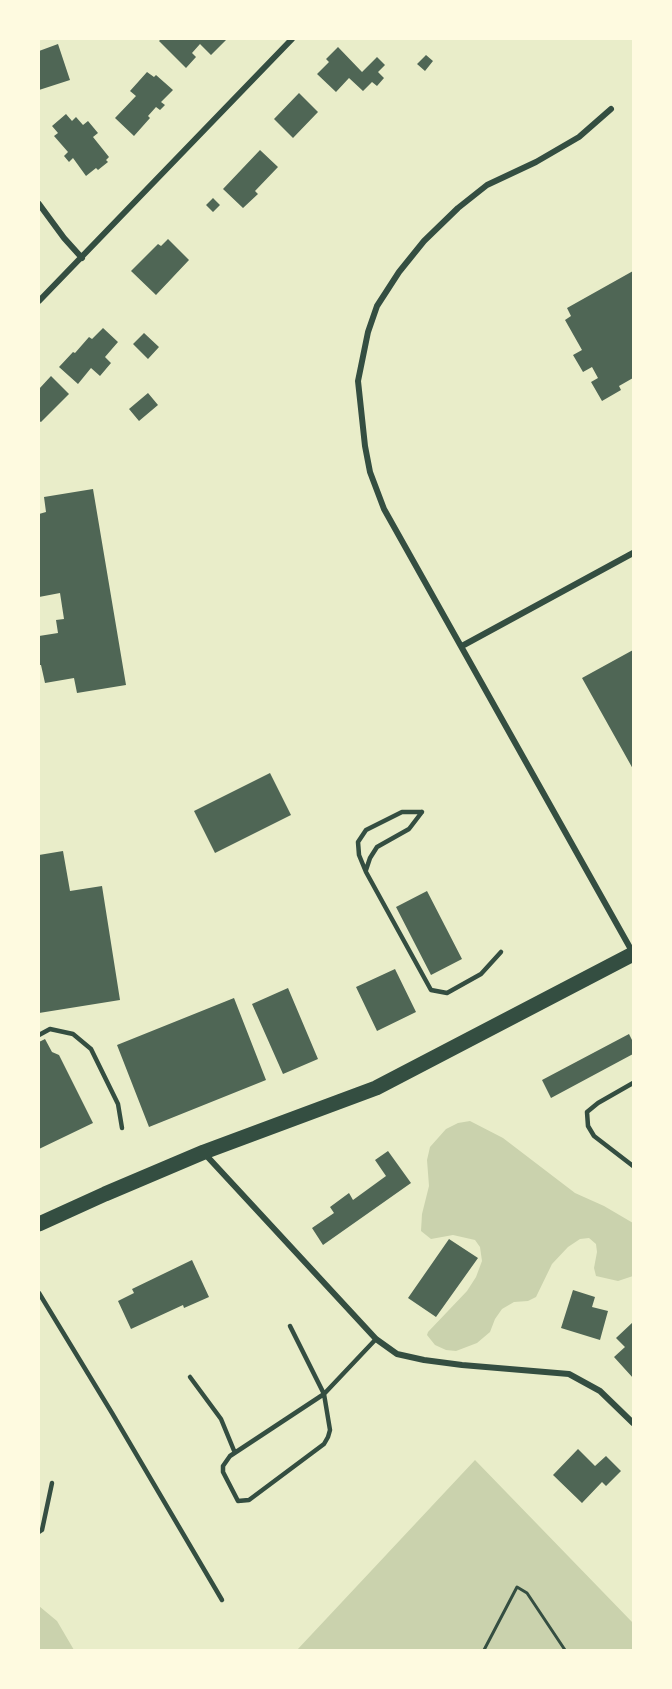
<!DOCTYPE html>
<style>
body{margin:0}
#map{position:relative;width:672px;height:1689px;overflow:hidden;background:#e9edc9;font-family:"Alegreya Sans",sans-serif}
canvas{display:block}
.frame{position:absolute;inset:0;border:40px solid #fefae0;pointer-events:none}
</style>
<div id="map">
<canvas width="672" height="1689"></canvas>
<div class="frame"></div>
</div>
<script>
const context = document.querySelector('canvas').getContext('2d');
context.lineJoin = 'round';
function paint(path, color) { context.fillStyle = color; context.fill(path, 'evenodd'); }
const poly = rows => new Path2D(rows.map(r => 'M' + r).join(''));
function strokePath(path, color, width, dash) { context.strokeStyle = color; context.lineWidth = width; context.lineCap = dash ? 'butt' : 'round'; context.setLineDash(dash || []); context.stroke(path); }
paint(poly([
 [470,1121,503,1138,575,1193,604,1206,633,1223,633,1276,618,1281,596,1276,594,1268,597,1252,596,1244,589,1238,580,1239,568,1247,552,1264,536,1297,528,1301,514,1302,502,1309,495,1319,490,1332,477,1343,456,1351,446,1350,435,1345,427,1335,428,1332,467,1291,476,1277,482,1261,480,1247,475,1240,453,1235,431,1239,421,1231,422,1214,429,1186,427,1160,430,1147,446,1129,458,1123],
 [475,1460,633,1623,633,1650,297,1650],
 [39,1606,57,1621,74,1650,39,1650]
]), '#cad2ad');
paint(poly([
 [161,39,224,39,226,40,211,55,200,44,192,53,196,57,186,68,159,41],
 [58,44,70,80,39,90,39,51],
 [338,47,362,72,377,57,385,65,378,72,384,78,377,86,372,82,363,91,349,78,336,92,317,74,329,62,326,59],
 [426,55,433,61,425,71,417,64],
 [147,72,154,77,156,75,173,90,161,102,165,105,160,110,156,107,148,116,150,118,134,136,115,118,136,96,130,91],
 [299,93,318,112,293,138,274,119],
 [66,114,72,121,76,117,83,125,88,121,98,133,93,137,109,157,106,160,108,162,98,170,96,168,86,176,73,158,69,162,64,156,68,152,54,136,58,133,52,126],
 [260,150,278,167,255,191,258,194,243,208,223,189],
 [213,198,220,205,213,212,206,205],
 [168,239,189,260,156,295,131,271,158,244,161,246],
 [633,271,633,378,619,386,621,390,602,401,591,382,598,378,592,367,583,372,573,355,582,350,565,320,571,316,567,308],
 [103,328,118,342,105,357,111,363,100,376,91,368,78,384,59,367,73,352,75,353,89,337,92,339],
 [144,333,159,347,148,359,133,344],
 [51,376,69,394,41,422,39,421,39,389],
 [148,393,158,405,139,421,129,409],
 [93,489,126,685,77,693,74,678,45,683,41,665,39,665,39,636,58,633,56,620,64,619,60,593,39,597,39,514,46,512,44,497],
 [633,650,633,769,582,678],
 [270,773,291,815,215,853,194,811],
 [63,851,70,891,102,886,120,1000,39,1013,39,855],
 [427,891,462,959,431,975,396,907],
 [395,969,416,1012,377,1031,356,987],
 [288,988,318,1059,283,1074,252,1004],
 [234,998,266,1080,149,1127,117,1045],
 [629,1034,633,1042,633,1054,551,1098,542,1080],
 [45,1039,52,1052,59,1055,93,1123,39,1149,39,1042],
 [388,1151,411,1183,323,1245,312,1228,334,1213,330,1207,349,1193,353,1200,386,1176,375,1160],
 [449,1239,478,1258,436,1317,408,1298],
 [192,1260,209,1297,184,1308,183,1305,131,1329,118,1301,134,1293,132,1289],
 [573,1290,595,1297,592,1307,608,1311,600,1340,561,1328],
 [633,1322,633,1378,614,1357,625,1347,616,1338],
 [578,1449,595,1466,606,1456,621,1471,606,1486,602,1482,582,1503,553,1475]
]), '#4f6655');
strokePath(poly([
 [484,1650,517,1587,527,1593,565,1650]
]), '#344e41', 3);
strokePath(poly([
 [422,812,402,812,366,830,358,842,359,855,366,872,431,990,447,993,481,974,501,952],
 [366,870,370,858,377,847,409,829,422,812],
 [39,1035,50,1029,73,1034,91,1049,118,1104,122,1128],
 [633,1083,598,1103,587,1112,588,1126,594,1136,633,1166],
 [39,1293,112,1413,222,1600],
 [290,1326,324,1394,230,1456,223,1466,223,1472,238,1501,249,1500,324,1444,328,1437,330,1430,324,1394,376,1339],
 [190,1377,221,1419,235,1453],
 [39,1532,42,1530,52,1483]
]), '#344e41', 4.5);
strokePath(poly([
 [611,109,579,137,536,162,487,185,458,208,424,241,399,272,377,306,368,332,358,381,365,446,370,472,384,509,633,953],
 [39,204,64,238,82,258],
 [39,301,292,39],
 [462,646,633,553],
 [204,1153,376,1339,397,1354,424,1360,462,1365,569,1374,600,1391,633,1423]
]), '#344e41', 6);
strokePath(poly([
 [39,1224,105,1194,204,1152,376,1088,633,954]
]), '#344e41', 15);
</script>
